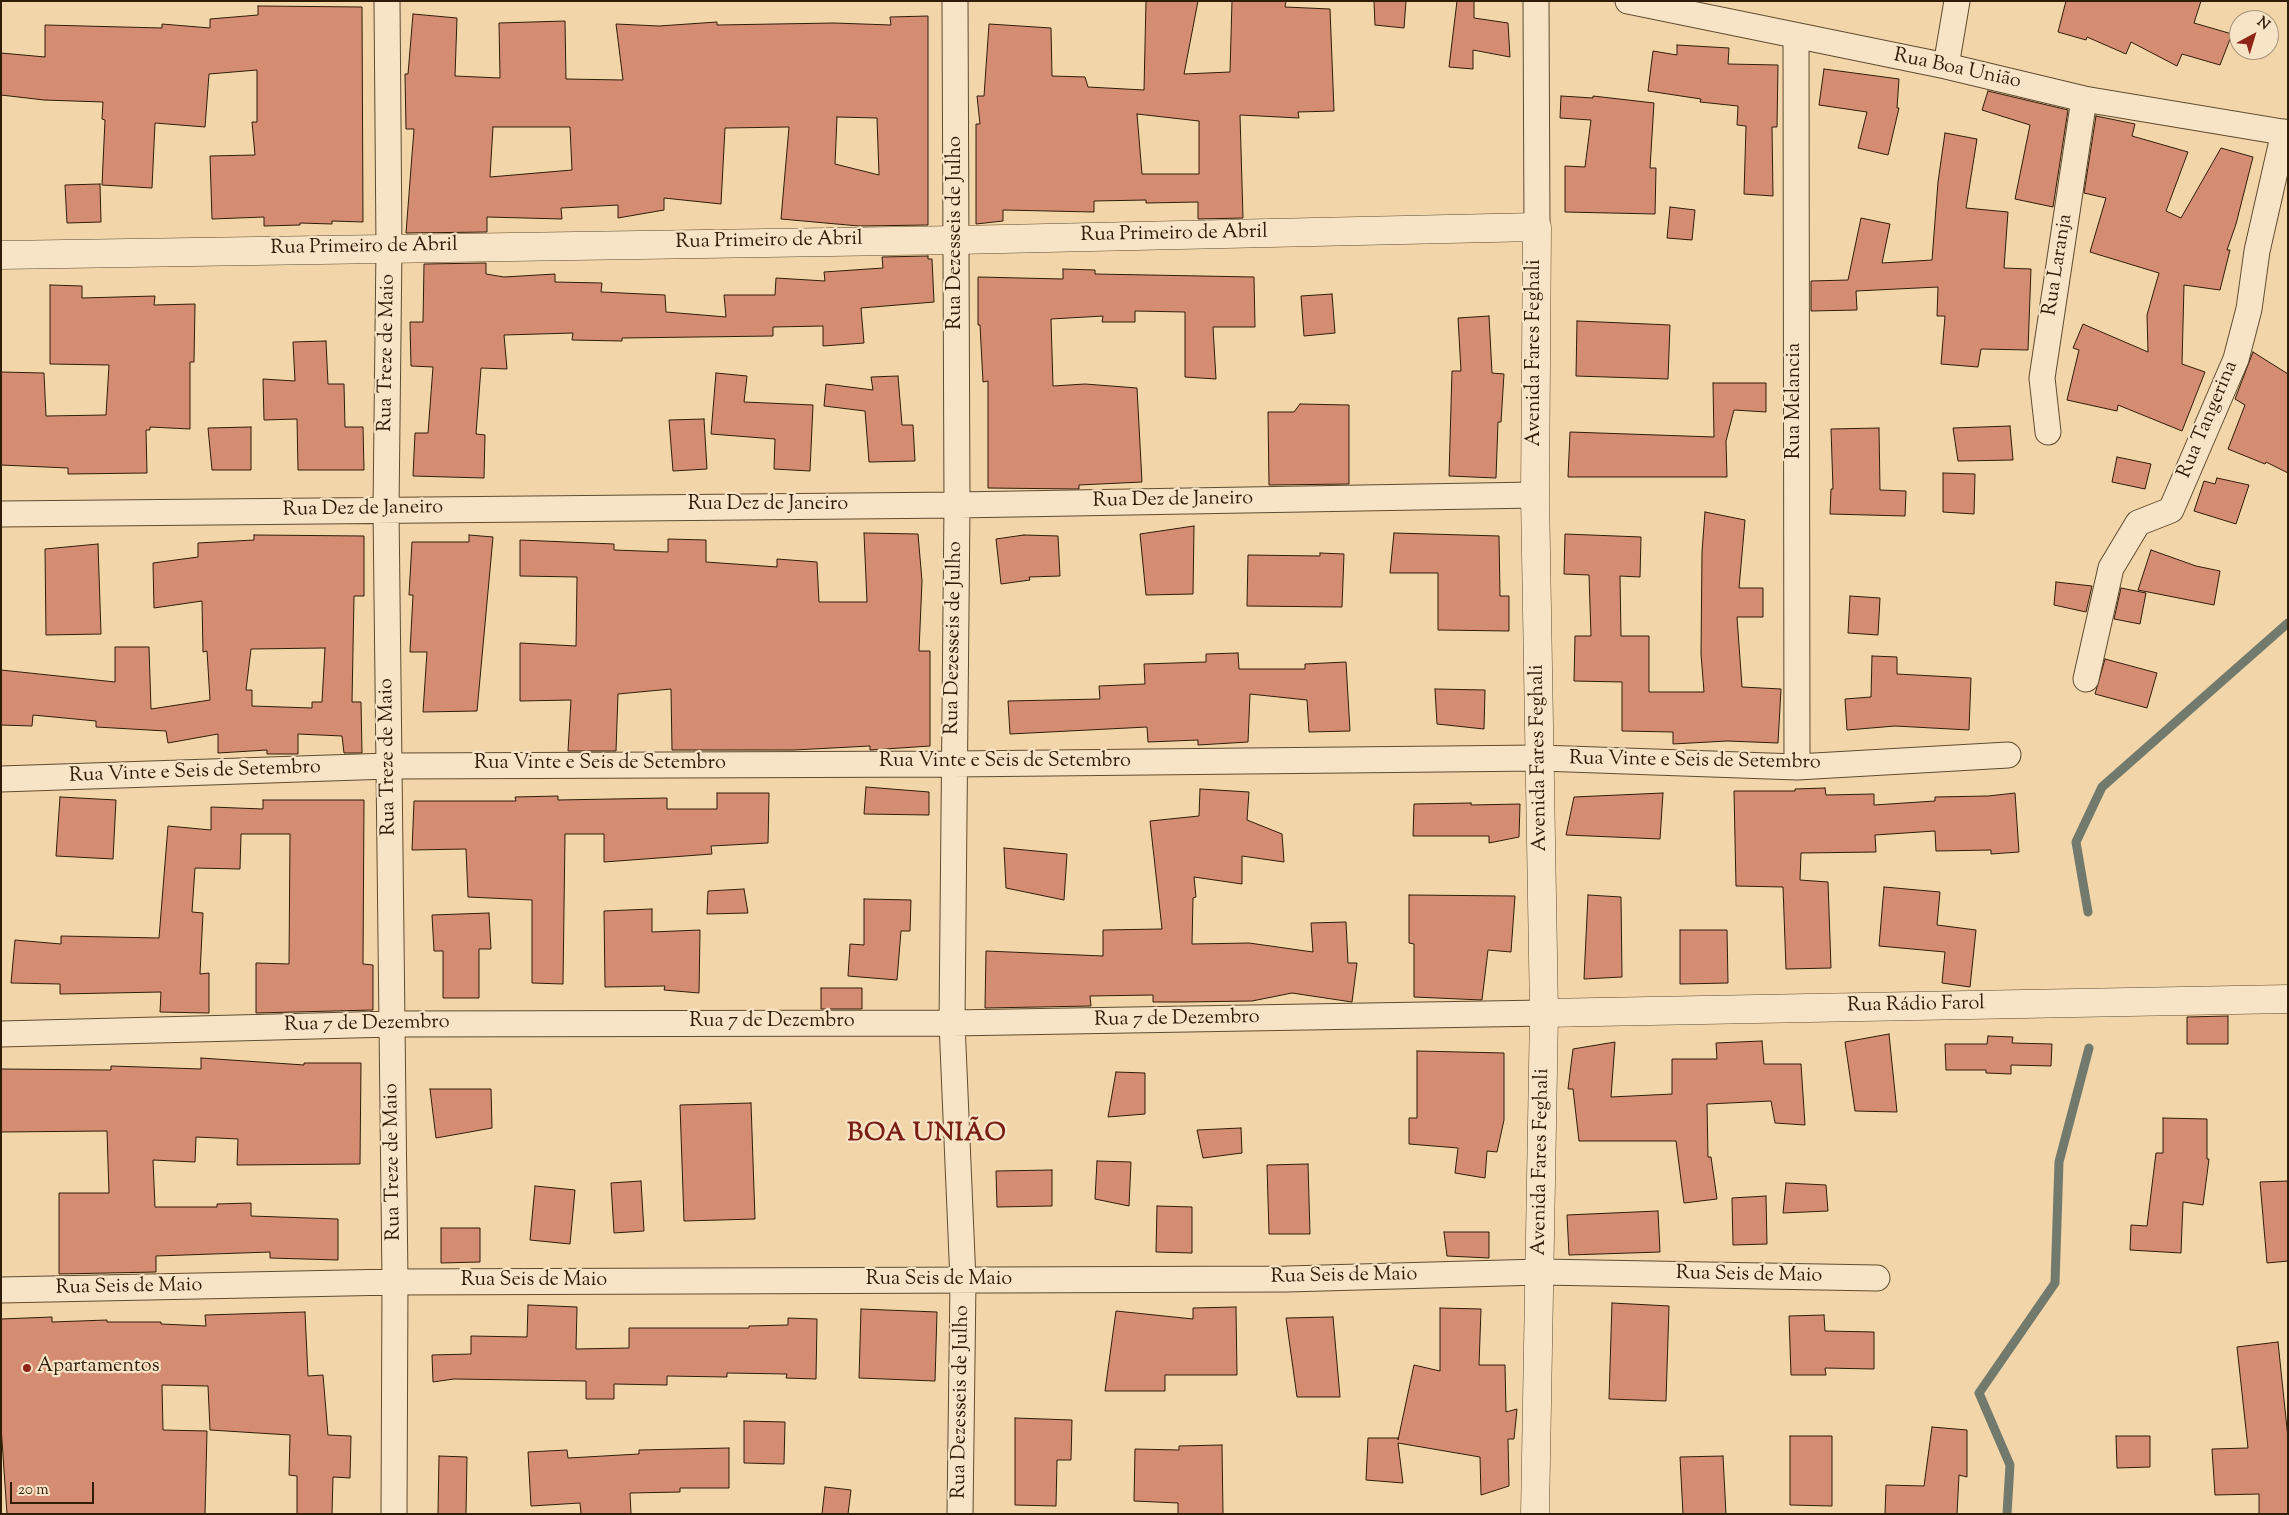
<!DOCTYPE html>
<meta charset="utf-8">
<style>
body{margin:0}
#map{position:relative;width:2289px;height:1515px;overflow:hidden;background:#f2d6a9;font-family:"Sorts Mill Goudy",serif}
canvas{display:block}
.frame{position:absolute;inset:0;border:2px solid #301d08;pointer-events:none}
.north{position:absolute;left:2229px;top:10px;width:50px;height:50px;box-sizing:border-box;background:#f7e4c7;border:1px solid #a7947b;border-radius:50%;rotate:39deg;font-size:14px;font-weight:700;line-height:20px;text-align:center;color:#301d08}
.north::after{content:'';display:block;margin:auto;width:18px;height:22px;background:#8f2418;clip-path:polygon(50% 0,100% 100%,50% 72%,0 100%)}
.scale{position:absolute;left:10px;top:1482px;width:84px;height:22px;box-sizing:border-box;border:2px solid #301d08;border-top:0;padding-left:6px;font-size:15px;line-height:18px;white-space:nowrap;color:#301d08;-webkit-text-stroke:4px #f7e4c7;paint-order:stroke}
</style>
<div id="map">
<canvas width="2289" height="1515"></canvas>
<div class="frame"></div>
<div class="north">N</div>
<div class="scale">20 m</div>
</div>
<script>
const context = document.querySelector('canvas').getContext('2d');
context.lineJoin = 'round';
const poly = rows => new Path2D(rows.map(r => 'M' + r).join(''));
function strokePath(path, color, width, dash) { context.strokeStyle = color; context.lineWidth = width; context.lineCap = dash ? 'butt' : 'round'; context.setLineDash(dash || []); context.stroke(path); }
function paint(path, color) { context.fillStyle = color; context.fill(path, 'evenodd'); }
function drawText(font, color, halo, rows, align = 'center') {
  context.font = font + ' "Sorts Mill Goudy",serif'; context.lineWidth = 4.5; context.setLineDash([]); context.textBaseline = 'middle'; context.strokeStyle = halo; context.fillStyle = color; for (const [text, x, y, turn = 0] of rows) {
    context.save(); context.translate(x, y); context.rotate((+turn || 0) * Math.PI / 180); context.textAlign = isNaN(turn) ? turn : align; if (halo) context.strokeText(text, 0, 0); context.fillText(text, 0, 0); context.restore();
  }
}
strokePath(poly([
 [2088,912,2076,842,2102,787,2288,623],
 [2007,1514,2010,1465,1979,1393,2055,1283,2059,1162,2089,1048]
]), '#717a6c', 9);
const building = poly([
 [1146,1,1198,1,1184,74,1230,72,1232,1,1286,1,1285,7,1330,9,1334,111,1298,112,1299,118,1240,115,1243,218,1198,219,1198,202,1146,203,1146,200,1094,201,1094,212,1003,210,1003,221,976,224,976,124,980,124,977,96,984,96,989,24,1051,28,1052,76,1085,77,1088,87,1144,90,1146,1],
 [1137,114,1199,121,1199,174,1142,174,1137,114],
 [1374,1,1406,1,1404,28,1375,25,1374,1],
 [1457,1,1474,1,1474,18,1508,23,1510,57,1473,50,1473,69,1449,67,1457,1],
 [2066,1,2201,1,2194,23,2232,34,2220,65,2182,54,2177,66,2131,42,2126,54,2087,37,2086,40,2058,32,2066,1],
 [258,6,362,7,363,222,332,221,332,224,300,223,300,225,264,226,264,217,212,219,210,156,255,155,252,122,257,122,257,70,209,74,205,127,155,123,152,188,102,185,105,120,102,119,103,102,44,100,1,95,1,53,45,57,45,25,162,28,162,24,210,28,210,19,258,15,258,6],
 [413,14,457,18,455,76,500,78,499,23,565,21,566,79,623,80,616,24,659,26,717,22,717,25,834,23,891,25,890,17,928,16,928,225,859,226,781,219,789,127,725,128,721,204,664,198,664,210,618,218,618,205,561,208,562,219,487,217,487,232,406,233,414,129,406,129,405,74,408,74,413,14],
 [837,117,877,118,879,175,835,164,837,117],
 [493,127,570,127,572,170,490,177,493,127],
 [1677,45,1729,48,1728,64,1778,65,1777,127,1772,127,1773,196,1744,194,1746,126,1737,125,1738,106,1700,102,1701,99,1648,91,1653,51,1677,55,1677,45],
 [1824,69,1899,79,1897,108,1899,108,1888,155,1858,148,1867,112,1819,105,1824,69],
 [1988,91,2068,110,2053,207,2015,199,2030,125,1982,110,1988,91],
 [1561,96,1593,98,1593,96,1654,103,1650,168,1656,168,1655,214,1565,212,1565,166,1585,167,1591,120,1560,118,1561,96],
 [2096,116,2135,124,2132,136,2188,152,2166,211,2181,218,2221,148,2253,157,2236,224,2227,250,2230,250,2220,290,2184,285,2182,364,2205,372,2182,431,2118,405,2117,411,2067,400,2079,350,2073,348,2083,324,2148,352,2147,315,2159,273,2090,252,2106,198,2084,193,2096,116],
 [1945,133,1977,139,1966,208,2008,212,2004,268,2031,269,2028,350,1981,349,1978,367,1941,364,1945,316,1937,316,1938,287,1856,291,1857,310,1811,311,1811,281,1848,280,1861,218,1890,224,1882,263,1932,260,1938,182,1945,133],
 [100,184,101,222,67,223,65,185,100,184],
 [1670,207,1695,210,1692,240,1667,238,1670,207],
 [928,256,928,259,932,259,934,302,861,308,864,343,823,346,823,326,773,327,773,336,622,338,622,341,572,340,573,333,504,335,507,369,481,368,476,434,485,435,484,478,413,476,415,433,428,433,433,367,411,366,410,322,423,322,424,264,486,263,486,274,504,277,555,274,555,282,602,283,601,292,665,295,666,312,726,317,724,295,775,295,776,278,825,281,824,272,883,268,882,257,928,256],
 [1063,269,1095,270,1095,274,1254,277,1255,327,1213,327,1216,379,1185,377,1185,312,1135,311,1135,322,1102,322,1103,316,1051,319,1053,386,1085,384,1137,388,1142,482,1079,485,1079,489,988,488,988,381,983,382,980,325,978,325,978,277,1063,279,1063,269],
 [50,285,82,286,82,298,155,296,154,305,195,304,194,362,190,362,190,429,150,427,150,430,146,430,147,473,68,474,68,468,1,465,1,372,44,373,46,416,106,415,109,365,50,364,50,285],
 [1332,294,1335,333,1304,336,1301,296,1332,294],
 [1489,316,1492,373,1504,374,1501,422,1498,422,1496,478,1449,476,1452,371,1461,371,1458,318,1489,316],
 [1577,321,1670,325,1668,379,1576,376,1577,321],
 [326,341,328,384,344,384,345,427,363,427,364,470,298,470,297,419,264,420,263,379,295,381,293,342,326,341],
 [2253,352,2288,374,2288,473,2266,462,2265,464,2228,449,2245,405,2235,399,2253,352],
 [716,373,747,376,744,402,813,405,810,471,774,469,775,439,711,434,716,373],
 [898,376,902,425,913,425,915,461,869,462,865,411,824,406,826,384,873,390,871,377,898,376],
 [1713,383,1766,383,1766,412,1734,410,1726,441,1727,477,1568,477,1570,432,1714,437,1713,383],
 [1300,404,1349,405,1349,484,1269,485,1268,412,1294,412,1300,404],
 [704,419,707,469,673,471,669,420,704,419],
 [2010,426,2013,460,1958,461,1953,428,2010,426],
 [251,427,251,470,212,470,208,428,251,427],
 [1879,428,1880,490,1906,491,1905,516,1830,514,1831,489,1833,489,1831,429,1879,428],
 [2117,457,2151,464,2145,489,2112,482,2117,457],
 [1943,473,1975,474,1974,514,1943,512,1943,473],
 [2217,478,2249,485,2236,524,2194,511,2204,481,2215,484,2217,478],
 [1705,512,1745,520,1739,588,1763,588,1763,617,1737,617,1742,687,1781,689,1778,743,1727,741,1673,744,1673,732,1622,731,1622,682,1574,681,1575,636,1591,636,1589,575,1564,574,1565,534,1641,537,1640,577,1620,576,1621,636,1649,636,1649,692,1704,692,1701,654,1702,552,1705,512],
 [1194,526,1193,594,1146,595,1140,534,1194,526],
 [864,533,918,534,922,581,919,651,930,651,930,746,870,750,870,746,794,750,672,750,671,689,618,694,616,751,568,751,571,700,520,701,520,643,576,646,577,577,520,576,520,540,614,544,614,550,668,552,668,539,706,540,706,562,777,567,777,559,817,562,819,602,867,602,864,533],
 [1394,533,1499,536,1500,596,1509,596,1509,631,1438,630,1438,573,1390,573,1394,533],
 [254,535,364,536,364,596,354,596,352,702,361,702,362,753,344,753,342,736,298,734,298,754,267,754,267,750,218,753,218,734,168,743,166,731,96,727,96,721,33,715,32,726,1,725,1,670,115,682,115,647,149,647,151,709,210,700,207,651,203,652,202,601,154,608,153,563,198,557,198,543,254,540,254,535],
 [325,648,322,702,312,702,312,708,252,706,252,690,246,690,251,649,325,648],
 [469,535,493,537,477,711,423,712,427,652,410,652,413,595,409,595,412,542,469,542,469,535],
 [1024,535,1058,536,1060,576,1029,577,1030,580,1001,584,996,539,1024,535],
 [98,544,101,634,46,635,45,549,98,544],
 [2151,550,2196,566,2220,571,2214,605,2138,590,2151,550],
 [1320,553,1344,554,1342,607,1247,606,1248,555,1320,556,1320,553],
 [2056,582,2092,586,2086,612,2054,605,2056,582],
 [2121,588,2146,593,2140,624,2114,619,2121,588],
 [1850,596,1880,598,1878,635,1848,633,1850,596],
 [1238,653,1239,669,1305,669,1305,664,1346,662,1350,731,1309,732,1307,700,1250,694,1248,742,1198,745,1198,740,1148,742,1147,727,1010,734,1008,701,1100,699,1099,686,1145,684,1144,664,1206,662,1206,654,1238,653],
 [1872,656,1897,657,1897,674,1971,678,1969,730,1895,726,1847,730,1845,699,1871,697,1872,656],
 [2105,659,2157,673,2147,708,2095,694,2105,659],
 [1435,689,1485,690,1484,729,1437,724,1435,689],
 [866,787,929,792,929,815,864,814,866,787],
 [1825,788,1826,795,1874,794,1874,805,1935,801,1935,797,1988,796,2015,793,2019,852,1991,854,1991,850,1936,851,1935,831,1875,835,1876,852,1801,853,1800,880,1828,882,1831,968,1786,969,1783,887,1736,886,1734,791,1795,791,1795,789,1825,788],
 [1200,789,1249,792,1247,820,1282,834,1284,862,1242,856,1242,884,1194,877,1196,897,1193,898,1192,944,1249,943,1313,952,1311,923,1346,922,1348,963,1357,963,1352,1002,1292,993,1252,1001,1182,1002,1153,1002,1153,995,1090,996,1091,1006,985,1008,986,951,1103,956,1103,930,1162,929,1150,821,1199,816,1200,789],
 [717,793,769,793,768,843,711,846,712,854,604,862,604,834,565,834,563,984,532,983,532,900,468,897,466,849,412,850,414,801,516,801,515,797,558,796,558,800,667,798,667,809,717,809,717,793],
 [1663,793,1660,839,1566,835,1574,797,1663,793],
 [60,797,116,800,113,859,56,856,60,797],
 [263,800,364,800,363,964,373,965,373,1010,256,1013,256,963,289,964,290,834,241,834,240,869,195,868,192,912,203,913,200,974,209,973,209,1013,160,1012,161,992,60,994,60,984,11,983,15,940,61,944,61,936,159,938,168,826,211,830,211,807,263,809,263,800],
 [1471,803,1471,805,1520,804,1519,837,1489,843,1489,836,1413,836,1414,804,1471,803],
 [1004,848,1067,854,1064,900,1006,888,1004,848],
 [1884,887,1940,892,1937,925,1976,930,1970,987,1942,983,1945,952,1879,946,1884,887],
 [744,889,748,913,707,914,708,891,744,889],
 [1409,895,1515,896,1511,952,1488,950,1482,1000,1414,997,1414,944,1409,943,1409,895],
 [1588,895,1621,897,1622,977,1584,979,1588,895],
 [864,899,911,900,910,931,901,931,897,980,848,976,850,944,864,945,864,899],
 [652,909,652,932,700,930,699,993,664,990,665,986,605,987,604,911,652,909],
 [489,913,491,949,479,949,479,998,443,998,443,951,434,951,432,915,489,913],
 [1680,930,1727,930,1728,983,1680,984,1680,930],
 [821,988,862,988,862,1009,821,1009,821,988],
 [2228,1016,2228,1044,2187,1044,2187,1017,2228,1016],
 [1889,1034,1897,1112,1855,1111,1845,1042,1889,1034],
 [1988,1036,2013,1037,2012,1043,2052,1044,2051,1066,2011,1065,2011,1074,1986,1073,1986,1070,1946,1070,1945,1044,1987,1044,1988,1036],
 [1762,1041,1764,1064,1801,1064,1805,1125,1775,1123,1771,1101,1707,1104,1708,1157,1711,1157,1717,1199,1684,1203,1676,1141,1579,1141,1573,1089,1568,1089,1573,1049,1615,1042,1611,1097,1672,1094,1672,1059,1717,1059,1716,1043,1762,1041],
 [1417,1051,1504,1053,1504,1120,1497,1152,1487,1151,1485,1178,1455,1173,1458,1148,1409,1144,1409,1118,1417,1118,1417,1051],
 [201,1058,304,1065,304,1063,361,1063,360,1164,237,1165,238,1139,196,1137,195,1162,153,1160,155,1207,217,1207,217,1204,251,1203,251,1216,338,1219,338,1260,270,1258,270,1252,156,1256,156,1272,59,1274,59,1193,109,1193,107,1131,1,1132,1,1069,111,1070,111,1066,201,1069,201,1058],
 [1116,1072,1145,1073,1145,1114,1108,1117,1116,1072],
 [430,1089,491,1089,492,1128,436,1138,430,1089],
 [751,1103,755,1219,684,1221,680,1105,751,1103],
 [2163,1118,2207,1119,2207,1159,2209,1159,2203,1205,2183,1202,2181,1253,2130,1250,2131,1225,2147,1226,2156,1153,2163,1153,2163,1118],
 [1241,1128,1242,1153,1203,1158,1197,1130,1241,1128],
 [1097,1161,1131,1162,1129,1206,1095,1199,1097,1161],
 [1308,1164,1310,1234,1269,1234,1267,1165,1308,1164],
 [1052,1170,1052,1206,997,1207,996,1171,1052,1170],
 [641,1181,644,1231,614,1233,611,1183,641,1181],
 [2288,1181,2288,1261,2267,1263,2260,1182,2288,1181],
 [1786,1183,1826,1185,1828,1211,1783,1213,1786,1183],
 [535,1186,575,1190,570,1244,530,1240,535,1186],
 [1766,1196,1767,1244,1733,1245,1732,1198,1766,1196],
 [1157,1206,1192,1207,1192,1253,1156,1252,1157,1206],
 [1658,1211,1660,1252,1569,1255,1567,1215,1658,1211],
 [441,1228,480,1228,480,1262,441,1263,441,1228],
 [1444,1232,1489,1232,1489,1258,1447,1256,1444,1232],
 [1612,1303,1669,1306,1666,1401,1609,1399,1612,1303],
 [528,1305,577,1307,576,1349,629,1348,629,1328,749,1328,749,1326,788,1325,788,1318,817,1319,816,1379,786,1378,787,1374,727,1373,727,1377,667,1376,667,1385,614,1384,614,1399,586,1399,586,1381,454,1379,433,1382,432,1355,471,1354,471,1336,527,1337,528,1305],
 [1236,1307,1237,1375,1165,1375,1165,1391,1105,1391,1116,1311,1193,1319,1193,1308,1236,1307],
 [1440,1308,1481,1309,1479,1365,1505,1365,1506,1412,1517,1409,1514,1439,1508,1439,1509,1486,1481,1495,1480,1457,1398,1443,1403,1483,1366,1480,1368,1438,1398,1438,1398,1440,1414,1365,1440,1371,1440,1308],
 [861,1309,937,1312,935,1381,859,1378,861,1309],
 [305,1312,308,1376,323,1375,328,1435,351,1436,350,1478,333,1477,332,1514,297,1514,297,1476,289,1475,290,1435,210,1430,208,1386,162,1385,163,1430,207,1431,205,1514,7,1514,1,1426,1,1319,52,1317,52,1322,107,1320,107,1322,161,1322,161,1324,206,1326,205,1315,305,1312],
 [1824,1315,1825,1331,1874,1332,1874,1369,1825,1368,1826,1375,1791,1375,1789,1316,1824,1315],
 [1333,1317,1340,1397,1297,1397,1286,1318,1333,1317],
 [2278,1342,2288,1438,2288,1514,2259,1514,2259,1494,2215,1495,2212,1449,2248,1448,2237,1347,2278,1342],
 [1015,1418,1072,1420,1071,1460,1057,1460,1056,1506,1015,1505,1015,1418],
 [744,1421,785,1422,784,1464,744,1463,744,1421],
 [1932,1427,1967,1430,1967,1477,1959,1475,1957,1514,1885,1514,1886,1485,1924,1486,1932,1427],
 [1790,1436,1832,1436,1832,1506,1790,1505,1790,1436],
 [2116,1436,2150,1436,2150,1467,2117,1468,2116,1436],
 [1222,1445,1223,1514,1178,1514,1178,1503,1134,1501,1135,1449,1179,1450,1179,1446,1222,1445],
 [729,1448,729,1488,680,1488,680,1492,630,1493,631,1514,581,1514,580,1503,531,1506,528,1452,567,1450,568,1458,639,1454,639,1450,729,1448],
 [439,1456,467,1457,466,1514,438,1514,439,1456],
 [1723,1456,1726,1514,1683,1514,1680,1457,1723,1456],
 [825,1487,851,1490,848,1514,822,1514,825,1487]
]);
paint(building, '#d48d73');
strokePath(building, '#301d08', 1);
const minor = poly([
 [387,1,389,247,386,509,395,1282,394,1514],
 [955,1,957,505,952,1023,963,1281,960,1514],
 [1536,1,1537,227],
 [1628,1,1946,66,2084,99,2288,133],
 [1796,36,1797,767],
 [1946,66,1957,1],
 [2048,432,2042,378,2084,99],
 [1,514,957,505,1535,495],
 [2086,679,2111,568,2138,523,2171,510,2236,359,2249,309,2257,251,2284,132],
 [1,779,389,766,953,764,1540,758,1797,767,2008,755],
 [1,1034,392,1024,952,1023,1544,1013],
 [1,1290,395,1282,1287,1279,1540,1272,1877,1278]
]);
const tertiary = poly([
 [1,255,958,240,1537,227,1535,495,1544,1013,1535,1514],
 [1544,1013,2288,999]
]);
strokePath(minor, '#604b30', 27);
strokePath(tertiary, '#604b30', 29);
strokePath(minor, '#f7e4c7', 25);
strokePath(tertiary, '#f7e4c7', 28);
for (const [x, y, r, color] of [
 [27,1368,5,"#8f2418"]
]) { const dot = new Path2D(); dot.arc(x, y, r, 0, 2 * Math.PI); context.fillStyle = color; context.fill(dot); strokePath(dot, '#f7e4c7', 2); }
drawText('20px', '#301d08', '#f7e4c7', [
 ["Rua Boa União",1957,70,12],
 ["Rua Dezesseis de Julho",957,233,-90],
 ["Rua Primeiro de Abril",1174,235,-1],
 ["Rua Primeiro de Abril",769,242,-1],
 ["Rua Primeiro de Abril",364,248,-1],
 ["Rua Laranja",2059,265,-81],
 ["Rua Treze de Maio",388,353,-89],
 ["Avenida Fares Feghali",1536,353,-90],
 ["Rua Melancia",1796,401,-90],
 ["Rua Tangerina",2209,420,-67],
 ["Rua Dez de Janeiro",1173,501,-1],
 ["Rua Dez de Janeiro",768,506],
 ["Rua Dez de Janeiro",363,510,-1],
 ["Rua Dezesseis de Julho",955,638,-89],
 ["Rua Treze de Maio",389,757,-91],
 ["Avenida Fares Feghali",1540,758,-91],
 ["Rua Vinte e Seis de Setembro",1695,762,1],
 ["Rua Vinte e Seis de Setembro",1005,763],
 ["Rua Vinte e Seis de Setembro",600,765],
 ["Rua Vinte e Seis de Setembro",195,773,-2],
 ["Rua Rádio Farol",1916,1006,-1],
 ["Rua 7 de Dezembro",1177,1020,-1],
 ["Rua 7 de Dezembro",772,1023],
 ["Rua 7 de Dezembro",367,1025,-1],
 ["Rua Treze de Maio",394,1162,-91],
 ["Avenida Fares Feghali",1542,1162,-89],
 ["Rua Seis de Maio",1749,1276,1],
 ["Rua Seis de Maio",1344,1277,-1],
 ["Rua Seis de Maio",939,1281],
 ["Rua Seis de Maio",534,1282],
 ["Rua Seis de Maio",129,1288,-1],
 ["Rua Dezesseis de Julho",962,1402,-89]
]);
drawText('20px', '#301d08', '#f7e4c7', [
 ["Apartamentos",37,1368]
], 'left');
context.letterSpacing = '1px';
drawText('bold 25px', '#7a1f14', '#f7e4c7', [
 ["BOA UNIÃO",927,1136]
]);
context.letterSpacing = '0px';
</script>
